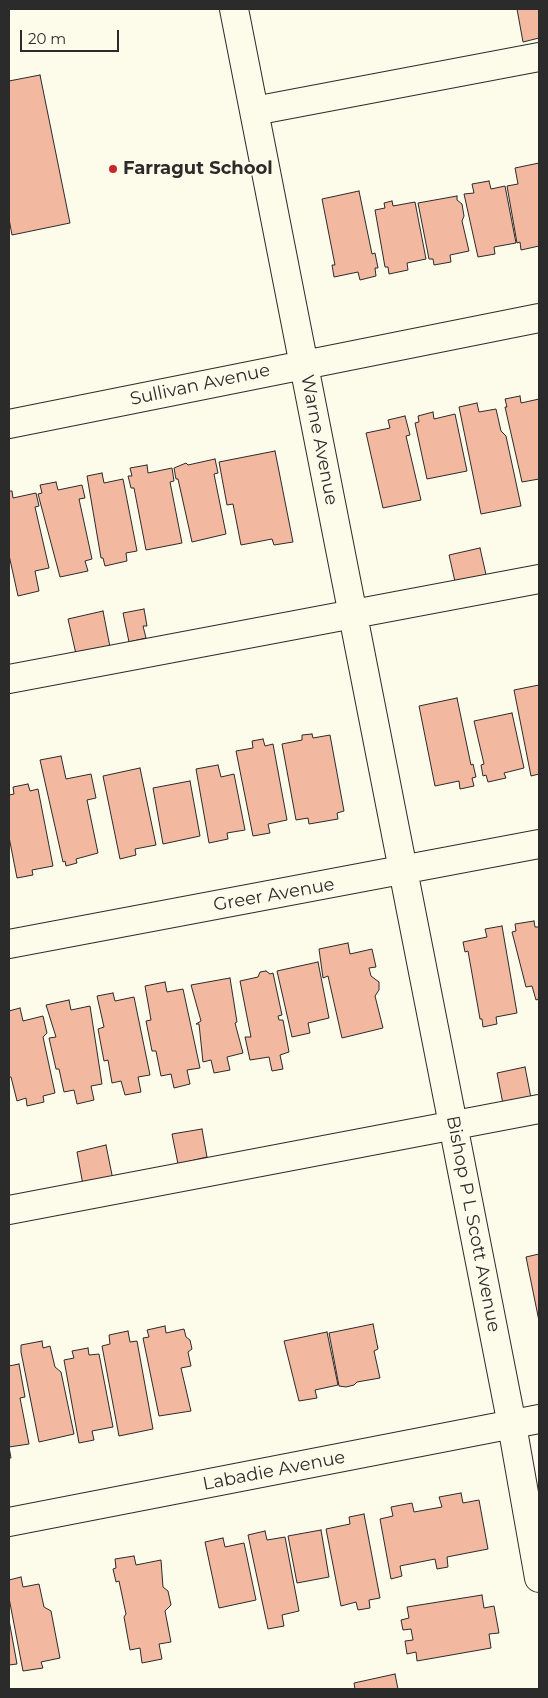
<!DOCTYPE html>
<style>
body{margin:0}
#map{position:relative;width:548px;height:1698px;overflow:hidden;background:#fdfbea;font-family:Montserrat,sans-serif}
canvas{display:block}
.frame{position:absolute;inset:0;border:10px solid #2b2b2b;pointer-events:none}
.scale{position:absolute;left:20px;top:30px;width:99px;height:22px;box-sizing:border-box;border:2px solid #2b2b2b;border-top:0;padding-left:6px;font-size:15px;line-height:18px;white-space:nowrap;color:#2b2b2b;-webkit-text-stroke:4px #fdfbea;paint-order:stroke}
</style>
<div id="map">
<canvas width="548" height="1698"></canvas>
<div class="frame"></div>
<div class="scale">20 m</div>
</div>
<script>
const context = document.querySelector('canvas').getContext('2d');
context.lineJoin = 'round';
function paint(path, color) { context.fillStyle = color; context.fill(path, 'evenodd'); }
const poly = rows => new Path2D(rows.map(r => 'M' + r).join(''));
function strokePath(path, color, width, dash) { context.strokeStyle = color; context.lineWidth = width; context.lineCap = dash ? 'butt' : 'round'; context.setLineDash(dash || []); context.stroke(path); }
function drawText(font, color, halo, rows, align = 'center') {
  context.font = font + ' Montserrat,sans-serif'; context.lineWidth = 4; context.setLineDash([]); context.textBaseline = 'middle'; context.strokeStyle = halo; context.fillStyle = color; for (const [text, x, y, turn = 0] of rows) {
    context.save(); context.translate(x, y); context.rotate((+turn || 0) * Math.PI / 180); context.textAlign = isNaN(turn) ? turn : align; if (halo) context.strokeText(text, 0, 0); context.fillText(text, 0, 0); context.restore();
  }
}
const building = poly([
 [517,9,539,9,539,38,523,42,517,9],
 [40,75,70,223,12,235,9,219,9,81,40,75],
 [539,163,539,246,521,250,520,242,517,243,507,186,518,184,515,168,539,163],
 [489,181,491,189,505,186,516,243,494,247,495,254,478,257,464,194,474,193,472,184,489,181],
 [359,191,372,254,375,253,378,268,375,268,376,276,360,280,358,272,334,277,332,265,335,265,322,199,359,191],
 [457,196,457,200,462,204,464,216,462,221,469,251,450,255,451,262,434,265,433,259,429,259,418,203,457,196],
 [392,201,393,206,415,202,426,259,407,263,408,270,389,274,388,267,385,267,375,210,385,208,384,203,392,201],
 [520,396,521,403,539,399,539,479,522,482,505,407,507,407,505,399,520,396],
 [477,403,479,412,496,409,501,431,506,436,521,506,481,514,459,407,477,403],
 [433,412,434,419,455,414,467,471,427,479,415,423,419,422,418,416,433,412],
 [405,416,410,435,406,436,421,500,383,508,366,433,390,428,388,420,405,416],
 [275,451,293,542,274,545,272,539,241,545,233,504,227,505,219,462,275,451],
 [215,459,218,473,214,474,226,534,192,542,178,479,176,479,174,468,186,463,188,465,215,459],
 [147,465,148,473,172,468,174,481,170,482,182,543,146,550,134,488,131,488,128,476,132,476,130,468,147,465],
 [102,473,104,483,123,479,137,551,126,553,127,561,105,566,103,558,101,558,87,476,102,473],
 [56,482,58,490,82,485,85,498,79,499,92,559,85,561,88,571,60,577,38,494,42,493,40,485,56,482],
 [9,491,12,491,13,498,36,493,39,506,35,507,49,568,35,571,39,591,18,596,9,555,9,491],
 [480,548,487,579,456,586,449,555,480,548],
 [144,609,147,626,143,626,146,638,129,642,123,613,144,609],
 [103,611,110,647,76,654,68,619,103,611],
 [539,685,539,774,531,776,514,690,539,685],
 [457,698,471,765,473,764,476,777,472,778,474,786,460,789,459,781,435,786,419,706,457,698],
 [512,713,524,768,504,773,506,778,488,782,486,775,483,776,481,765,484,764,474,721,512,713],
 [312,734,313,738,330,735,344,811,337,813,338,819,309,824,308,818,296,820,282,744,302,740,302,735,312,734],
 [263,739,265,746,273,744,287,820,268,824,270,833,253,836,236,751,253,748,252,741,263,739],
 [61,756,66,779,91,774,96,798,87,800,98,853,76,859,77,863,66,866,65,861,63,862,40,760,61,756],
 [218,765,221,777,234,774,245,830,227,833,228,839,209,843,196,769,218,765],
 [140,768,156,845,135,849,136,855,120,859,103,776,140,768],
 [190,781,200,836,163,844,153,788,190,781],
 [28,784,30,791,38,789,53,866,32,870,33,875,17,878,9,837,9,795,14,794,13,787,28,784],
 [534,921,535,927,539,927,539,1003,538,999,536,1000,532,986,526,987,512,932,516,931,515,924,534,921],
 [502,926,517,1013,496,1017,497,1024,483,1027,482,1019,480,1019,468,951,465,952,463,942,487,937,485,929,502,926],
 [348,943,350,954,372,949,376,967,369,968,371,976,379,982,379,990,375,996,383,1028,342,1038,328,976,323,978,319,949,348,943],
 [318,962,329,1018,308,1023,310,1033,292,1037,277,971,318,962],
 [266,971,270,974,273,973,282,1015,278,1016,279,1020,283,1020,289,1052,280,1055,283,1069,272,1071,269,1057,250,1060,245,1037,251,1037,240,981,258,977,260,972,266,971],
 [230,978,237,1022,235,1023,243,1053,227,1057,230,1070,214,1073,211,1060,203,1062,199,1024,196,1024,201,1021,191,985,230,978],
 [165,982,167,992,183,989,200,1068,187,1070,190,1084,174,1088,171,1074,161,1076,156,1051,152,1051,146,1021,151,1020,145,986,165,982],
 [113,993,115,1001,134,997,150,1075,138,1077,141,1092,125,1095,121,1081,112,1083,108,1060,104,1061,98,1029,104,1027,97,996,113,993],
 [69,1000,71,1010,90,1006,102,1084,91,1086,94,1100,77,1104,74,1090,64,1092,59,1069,56,1069,49,1038,56,1037,46,1005,69,1000],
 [20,1008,23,1021,43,1016,47,1033,43,1037,55,1093,43,1096,44,1102,27,1106,26,1098,17,1101,11,1077,9,1077,9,1011,20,1008],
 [525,1067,531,1098,503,1104,497,1073,525,1067],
 [202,1129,207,1157,178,1164,172,1134,202,1129],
 [106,1145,113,1180,83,1185,77,1152,106,1145],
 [539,1254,539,1321,526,1257,539,1254],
 [373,1324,378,1349,374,1351,380,1378,357,1382,354,1385,346,1387,339,1386,329,1333,373,1324],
 [165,1326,166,1333,184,1329,186,1337,190,1340,192,1349,188,1352,191,1366,181,1368,191,1411,159,1416,143,1338,149,1337,147,1330,165,1326],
 [128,1331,130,1342,137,1341,153,1429,119,1436,102,1346,110,1344,109,1335,128,1331],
 [327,1332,338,1385,315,1390,317,1398,299,1401,284,1341,327,1332],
 [42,1341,43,1348,50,1346,55,1367,61,1372,74,1434,39,1442,21,1352,21,1345,42,1341],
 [88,1348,89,1355,99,1354,113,1427,92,1431,94,1440,79,1443,64,1360,74,1358,72,1351,88,1348],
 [19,1364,25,1397,20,1398,29,1444,9,1447,11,1458,9,1458,9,1366,19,1364],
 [461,1493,463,1503,479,1500,488,1549,447,1557,448,1567,437,1569,435,1559,400,1566,402,1576,391,1579,380,1519,393,1516,391,1507,412,1503,414,1512,442,1507,439,1497,461,1493],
 [364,1514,380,1598,369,1600,370,1608,358,1610,356,1602,341,1606,326,1529,350,1524,349,1517,364,1514],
 [321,1530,329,1577,297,1583,288,1536,321,1530],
 [265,1531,267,1540,285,1537,299,1611,282,1615,284,1626,268,1629,248,1535,265,1531],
 [223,1538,225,1547,244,1543,256,1600,219,1608,205,1542,223,1538],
 [134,1556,136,1565,161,1560,163,1587,168,1591,171,1605,165,1611,171,1642,159,1644,162,1659,142,1663,140,1648,130,1650,124,1617,126,1614,119,1581,116,1582,113,1569,116,1568,115,1559,134,1556],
 [21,1577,23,1587,39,1584,44,1607,51,1611,60,1658,41,1662,43,1668,23,1671,9,1598,9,1580,21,1577],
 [482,1595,484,1608,494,1606,499,1633,489,1634,491,1648,417,1661,416,1652,407,1654,405,1641,413,1640,411,1629,403,1630,401,1620,409,1618,407,1607,482,1595],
 [9,1620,17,1664,9,1665,9,1620],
 [395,1674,398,1689,355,1689,354,1683,395,1674]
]);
paint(building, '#f2b8a0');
strokePath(building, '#2b2b2b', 1);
const minor = poly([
 [234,9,512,1425,539,1578],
 [254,111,539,57],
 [9,424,539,318],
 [9,679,539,579],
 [9,944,539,844],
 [9,1210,539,1109],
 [9,1522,539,1419]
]);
strokePath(minor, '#2b2b2b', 30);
strokePath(minor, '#fdfbea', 28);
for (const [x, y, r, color] of [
 [113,169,5,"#c62828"]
]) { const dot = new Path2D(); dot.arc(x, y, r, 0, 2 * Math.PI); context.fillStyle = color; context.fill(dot); strokePath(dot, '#fdfbea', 2); }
drawText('bold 18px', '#2b2b2b', '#fdfbea', [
 ["Farragut School",123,169]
], 'left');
drawText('18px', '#2b2b2b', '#fdfbea', [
 ["Sullivan Avenue",200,385,-12],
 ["Warne Avenue",319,440,79],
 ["Greer Avenue",274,895,-10],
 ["Bishop P L Scott Avenue",473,1224,79],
 ["Labadie Avenue",274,1471,-11]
]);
</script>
